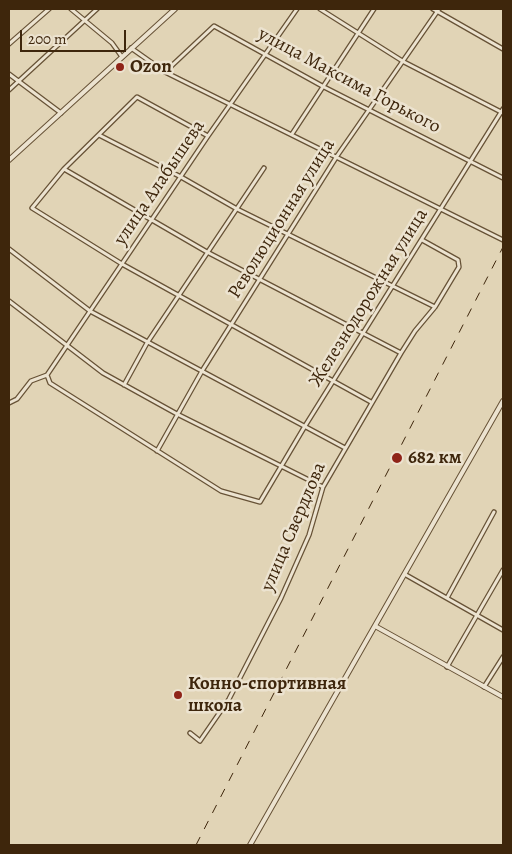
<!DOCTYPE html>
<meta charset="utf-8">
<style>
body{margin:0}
#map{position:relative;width:512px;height:854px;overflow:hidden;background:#e1d4b6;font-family:Alegreya,serif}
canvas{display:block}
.frame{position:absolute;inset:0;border:10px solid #3e260c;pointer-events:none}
.scale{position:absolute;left:20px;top:30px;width:106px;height:22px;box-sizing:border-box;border:2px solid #3e260c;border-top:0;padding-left:6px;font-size:15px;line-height:18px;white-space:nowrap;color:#3e260c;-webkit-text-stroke:4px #ece3d0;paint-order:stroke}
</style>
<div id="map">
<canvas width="512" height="854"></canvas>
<div class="frame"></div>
<div class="scale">200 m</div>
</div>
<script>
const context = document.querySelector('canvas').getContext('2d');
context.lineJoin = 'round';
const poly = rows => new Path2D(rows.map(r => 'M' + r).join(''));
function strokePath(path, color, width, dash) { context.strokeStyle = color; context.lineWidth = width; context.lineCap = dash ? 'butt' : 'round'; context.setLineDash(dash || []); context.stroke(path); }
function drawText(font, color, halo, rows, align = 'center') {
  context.font = font + ' Alegreya,serif'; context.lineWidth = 5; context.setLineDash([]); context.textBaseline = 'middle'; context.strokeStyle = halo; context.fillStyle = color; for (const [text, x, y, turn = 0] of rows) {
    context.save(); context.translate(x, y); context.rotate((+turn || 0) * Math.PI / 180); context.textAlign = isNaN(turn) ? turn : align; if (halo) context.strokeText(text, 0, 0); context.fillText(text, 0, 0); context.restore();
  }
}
const minor = poly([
 [71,9,112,43,122,57],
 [320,9,404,62,503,113],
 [433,9,503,49],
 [9,44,49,9],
 [131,48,165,72,503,240],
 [165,72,214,26,324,87,503,178],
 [9,74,61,113],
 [9,90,97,9],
 [292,134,374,9],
 [99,135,181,177,237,209,435,307],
 [208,136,137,97,64,169,32,208,122,264,371,402],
 [64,169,207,252,401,353],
 [9,249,90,311,345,448],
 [9,301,103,373,177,414,323,487],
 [47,375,50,383,221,491,260,502,305,426,503,109],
 [124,385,147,343,264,168],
 [9,403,17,399,31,381,47,375,208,136,297,9],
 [157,451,202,371,337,156,439,9],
 [406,575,503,630],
 [447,598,494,512],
 [447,667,503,570],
 [484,687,503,657],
 [190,733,200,741,229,699,281,598,309,535,323,487,401,353,415,331,435,307,459,267,458,260,422,240]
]);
const tertiary = poly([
 [9,160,175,9],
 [375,626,503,697],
 [250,845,503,401]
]);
strokePath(minor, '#675236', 5.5);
strokePath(tertiary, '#675236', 6);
strokePath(minor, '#ece3d0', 3);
strokePath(tertiary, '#ece3d0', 4);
strokePath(poly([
 [196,845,503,247]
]), '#3e260c', 1, [9, 9]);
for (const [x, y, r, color] of [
 [120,67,5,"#8f2418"],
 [397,458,6,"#8f2418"],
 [178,695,5,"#8f2418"]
]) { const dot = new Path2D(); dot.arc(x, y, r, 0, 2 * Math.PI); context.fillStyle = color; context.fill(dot); strokePath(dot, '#ece3d0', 2); }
drawText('bold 19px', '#3e260c', '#ece3d0', [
 ["Ozon",130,67],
 ["682 км",408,458],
 ["Конно-спортивная",188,684],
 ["школа",188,706]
], 'left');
drawText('19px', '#3e260c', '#ece3d0', [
 ["улица Максима Горького",349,81,28],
 ["улица Алабышева",160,183,-56],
 ["Революционная улица",282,219,-58],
 ["Железнодорожная улица",369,298,-58],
 ["улица Свердлова",294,527,-67]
]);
</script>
